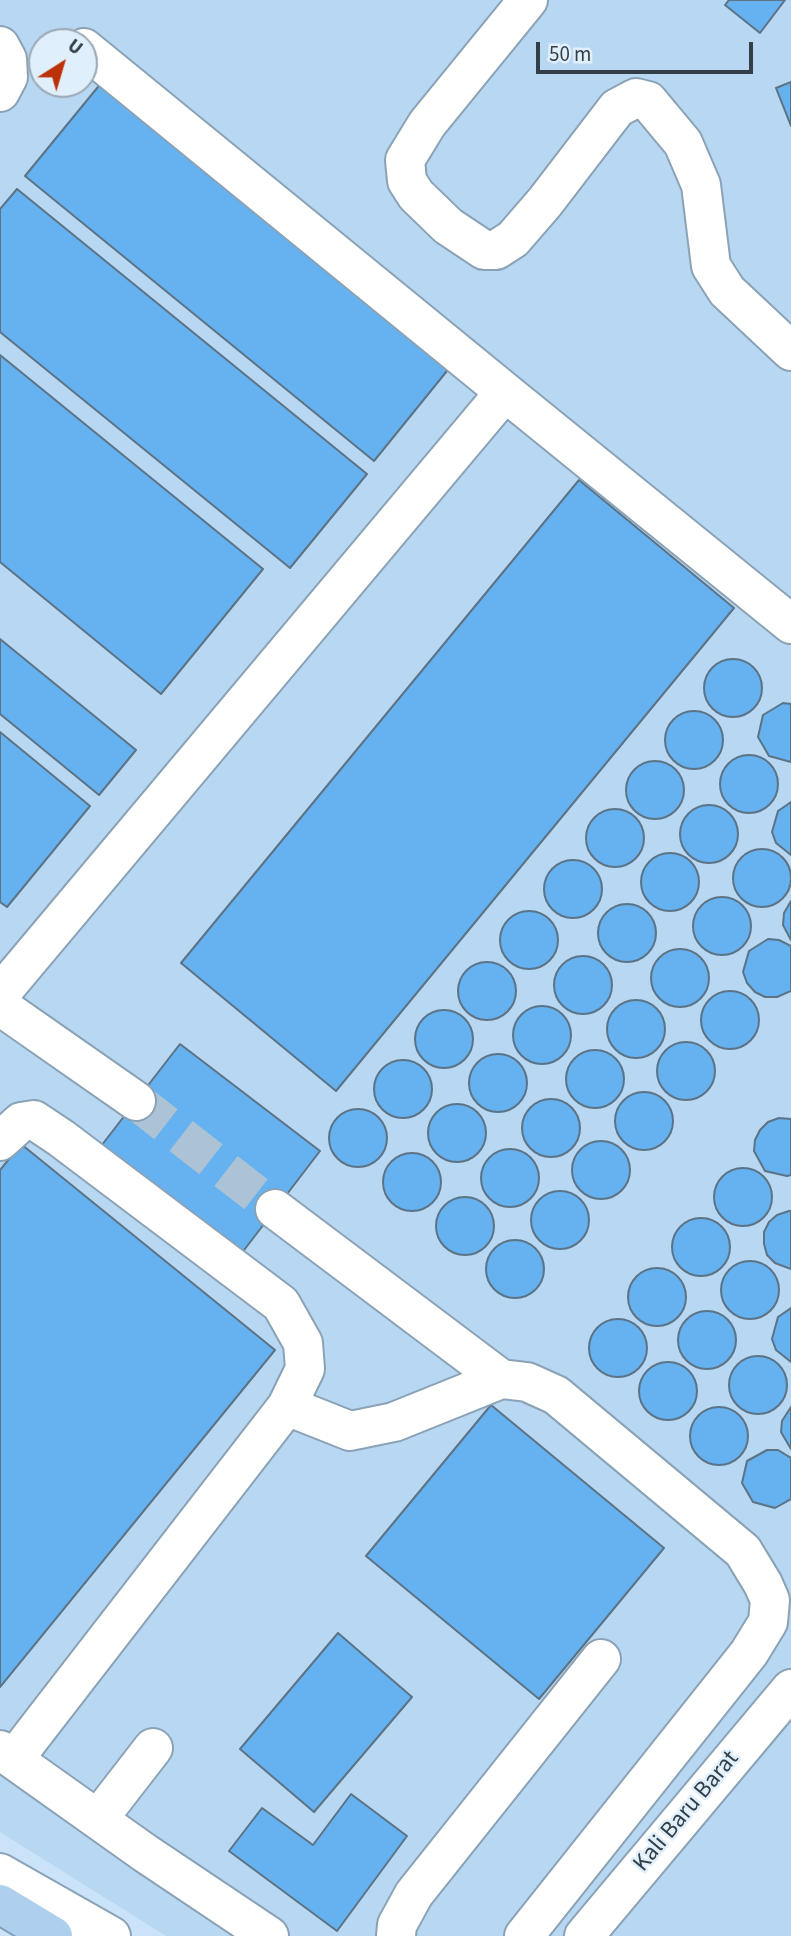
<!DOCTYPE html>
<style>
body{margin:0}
#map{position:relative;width:791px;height:1936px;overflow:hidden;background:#cae3f9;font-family:"Source Sans 3",sans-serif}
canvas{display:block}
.north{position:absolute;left:28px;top:28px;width:70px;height:70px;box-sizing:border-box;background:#e0effc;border:2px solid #9ba8b3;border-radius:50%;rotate:37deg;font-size:19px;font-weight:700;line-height:28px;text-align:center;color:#343e46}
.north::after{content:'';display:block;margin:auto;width:24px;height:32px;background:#bb3208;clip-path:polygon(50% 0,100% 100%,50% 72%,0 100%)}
.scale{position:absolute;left:536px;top:42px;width:217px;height:32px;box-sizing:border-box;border:4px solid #343e46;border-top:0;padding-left:9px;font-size:21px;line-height:24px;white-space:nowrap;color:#343e46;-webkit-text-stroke:5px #e0effc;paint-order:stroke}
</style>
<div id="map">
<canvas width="791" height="1936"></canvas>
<div class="north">U</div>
<div class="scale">50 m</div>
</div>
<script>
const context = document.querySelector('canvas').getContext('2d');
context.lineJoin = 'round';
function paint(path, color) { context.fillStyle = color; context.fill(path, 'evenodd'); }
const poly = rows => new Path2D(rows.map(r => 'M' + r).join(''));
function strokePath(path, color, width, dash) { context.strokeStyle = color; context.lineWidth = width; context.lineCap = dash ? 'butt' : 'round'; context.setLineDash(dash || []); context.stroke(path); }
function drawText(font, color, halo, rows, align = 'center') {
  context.font = font + ' "Source Sans 3",sans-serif'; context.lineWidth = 5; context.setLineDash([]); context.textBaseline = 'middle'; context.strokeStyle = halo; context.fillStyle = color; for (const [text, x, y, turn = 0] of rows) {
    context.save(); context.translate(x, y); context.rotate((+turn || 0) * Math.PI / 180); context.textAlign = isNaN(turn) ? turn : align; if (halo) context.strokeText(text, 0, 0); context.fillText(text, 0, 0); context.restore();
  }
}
paint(poly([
 [0,0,791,0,791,1936,166,1936,0,1832],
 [42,42,84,42,84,84,42,84]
]), '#b8d7f2');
const building = poly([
 [729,0,785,0,760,33,725,5,729,0],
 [102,82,451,366,374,461,25,176,102,82],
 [791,82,791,126,776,88,791,82],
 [17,189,367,474,290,568,0,332,0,209,17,189],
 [0,355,263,569,161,694,0,562,0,355],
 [579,480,734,608,336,1091,181,963,579,480],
 [0,639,136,750,99,795,0,714,0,639],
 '704 688a29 29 0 1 1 58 0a29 29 0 1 1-58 0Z',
 [783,703,791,704,791,762,769,756,758,737,763,715,783,703],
 '665 740a29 29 0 1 1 58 0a29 29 0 1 1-58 0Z',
 [0,732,90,806,7,907,0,902,0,732],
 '720 784a29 29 0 1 1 58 0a29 29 0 1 1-58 0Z',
 '626 790a29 29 0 1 1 58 0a29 29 0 1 1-58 0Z',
 [791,802,791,855,776,843,772,832,778,811,791,802],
 '680 834a29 29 0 1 1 58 0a29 29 0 1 1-58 0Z',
 '586 838a29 29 0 1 1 58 0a29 29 0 1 1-58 0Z',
 '733 878a29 29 0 1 1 58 0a29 29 0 1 1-58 0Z',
 '641 882a29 29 0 1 1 58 0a29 29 0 1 1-58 0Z',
 '544 889a29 29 0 1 1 58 0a29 29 0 1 1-58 0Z',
 '693 926a29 29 0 1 1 58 0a29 29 0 1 1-58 0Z',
 [791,901,791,940,783,925,784,913,791,901],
 '598 933a29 29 0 1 1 58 0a29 29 0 1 1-58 0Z',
 '500 940a29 29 0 1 1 58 0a29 29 0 1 1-58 0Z',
 [768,939,779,940,791,946,791,991,777,997,765,997,755,992,747,983,743,972,749,951,768,939],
 '651 978a29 29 0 1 1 58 0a29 29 0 1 1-58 0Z',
 '554 985a29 29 0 1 1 58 0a29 29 0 1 1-58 0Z',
 '458 991a29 29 0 1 1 58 0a29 29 0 1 1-58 0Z',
 '701 1020a29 29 0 1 1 58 0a29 29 0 1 1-58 0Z',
 '607 1029a29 29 0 1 1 58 0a29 29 0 1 1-58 0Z',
 '513 1035a29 29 0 1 1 58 0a29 29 0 1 1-58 0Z',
 '415 1039a29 29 0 1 1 58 0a29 29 0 1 1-58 0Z',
 '657 1071a29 29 0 1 1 58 0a29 29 0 1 1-58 0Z',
 [180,1044,320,1151,238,1258,98,1150,180,1044],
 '566 1079a29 29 0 1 1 58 0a29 29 0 1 1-58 0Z',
 '469 1083a29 29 0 1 1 58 0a29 29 0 1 1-58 0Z',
 '374 1089a29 29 0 1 1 58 0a29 29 0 1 1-58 0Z',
 '615 1121a29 29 0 1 1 58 0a29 29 0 1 1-58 0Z',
 '522 1128a29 29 0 1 1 58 0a29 29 0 1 1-58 0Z',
 '428 1133a29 29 0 1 1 58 0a29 29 0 1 1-58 0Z',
 '329 1138a29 29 0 1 1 58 0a29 29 0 1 1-58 0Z',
 [779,1118,791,1119,791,1175,787,1176,765,1171,754,1151,755,1140,760,1130,768,1122,779,1118],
 '572 1170a29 29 0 1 1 58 0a29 29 0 1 1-58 0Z',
 [21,1144,275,1350,0,1687,0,1170,21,1144],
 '481 1178a29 29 0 1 1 58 0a29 29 0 1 1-58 0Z',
 '383 1182a29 29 0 1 1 58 0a29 29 0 1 1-58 0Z',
 '714 1197a29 29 0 1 1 58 0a29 29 0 1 1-58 0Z',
 '531 1220a29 29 0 1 1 58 0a29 29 0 1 1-58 0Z',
 '436 1226a29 29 0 1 1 58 0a29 29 0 1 1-58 0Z',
 [789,1211,791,1211,791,1269,775,1263,767,1255,764,1244,764,1232,769,1222,777,1215,789,1211],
 '672 1247a29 29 0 1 1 58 0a29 29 0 1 1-58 0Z',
 '486 1269a29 29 0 1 1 58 0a29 29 0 1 1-58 0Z',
 '721 1290a29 29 0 1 1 58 0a29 29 0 1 1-58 0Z',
 '628 1297a29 29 0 1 1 58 0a29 29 0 1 1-58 0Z',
 [791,1308,791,1362,776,1350,772,1339,778,1317,791,1308],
 '678 1340a29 29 0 1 1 58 0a29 29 0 1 1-58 0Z',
 '589 1348a29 29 0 1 1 58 0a29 29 0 1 1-58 0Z',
 '729 1385a29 29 0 1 1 58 0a29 29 0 1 1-58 0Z',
 '639 1391a29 29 0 1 1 58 0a29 29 0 1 1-58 0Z',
 [491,1405,664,1548,539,1699,366,1556,491,1405],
 '690 1436a29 29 0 1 1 58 0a29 29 0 1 1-58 0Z',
 [791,1407,791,1449,781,1432,782,1421,791,1407],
 [767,1450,778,1450,791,1458,791,1499,775,1508,753,1502,742,1483,747,1461,767,1450],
 [338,1633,412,1697,314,1812,240,1749,338,1633],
 [351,1794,407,1836,337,1931,229,1851,262,1808,313,1845,351,1794]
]);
paint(building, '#66b1ef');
strokePath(building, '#5c7386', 2);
strokePath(poly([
 [136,1101,275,1209]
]), '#acc2d5', 38, [38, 19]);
const minor = poly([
 [528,0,427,124,405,160,407,181,416,195,448,226,484,250,496,250,513,239,545,202,617,108,636,98,648,101,683,143,701,185,711,266,727,291,791,351],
 [0,46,7,59,8,77,0,92],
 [84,48,505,392],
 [0,994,505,392,791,624],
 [0,1006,136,1101],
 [0,1141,21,1122,34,1120,61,1138,281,1304,303,1343,305,1369,287,1406,14,1759],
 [275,1209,501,1379],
 [287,1406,350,1431,394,1422,501,1379,527,1382,556,1395,743,1551,763,1584,770,1600,768,1622,749,1653,524,1936],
 [0,1750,145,1853,269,1936],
 [98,1819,153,1748],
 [0,1873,111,1936],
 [396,1936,397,1925,414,1894,601,1659],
 [584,1936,791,1689]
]);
const highway = poly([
 [0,1904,53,1936]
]);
strokePath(minor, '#8ba2b6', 42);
strokePath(highway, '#839db3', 42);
strokePath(minor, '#fff', 38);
strokePath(highway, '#aed0ee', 38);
drawText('24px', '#343e46', '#e0effc', [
 ["Kali Baru Barat",687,1812,-50]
]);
</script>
